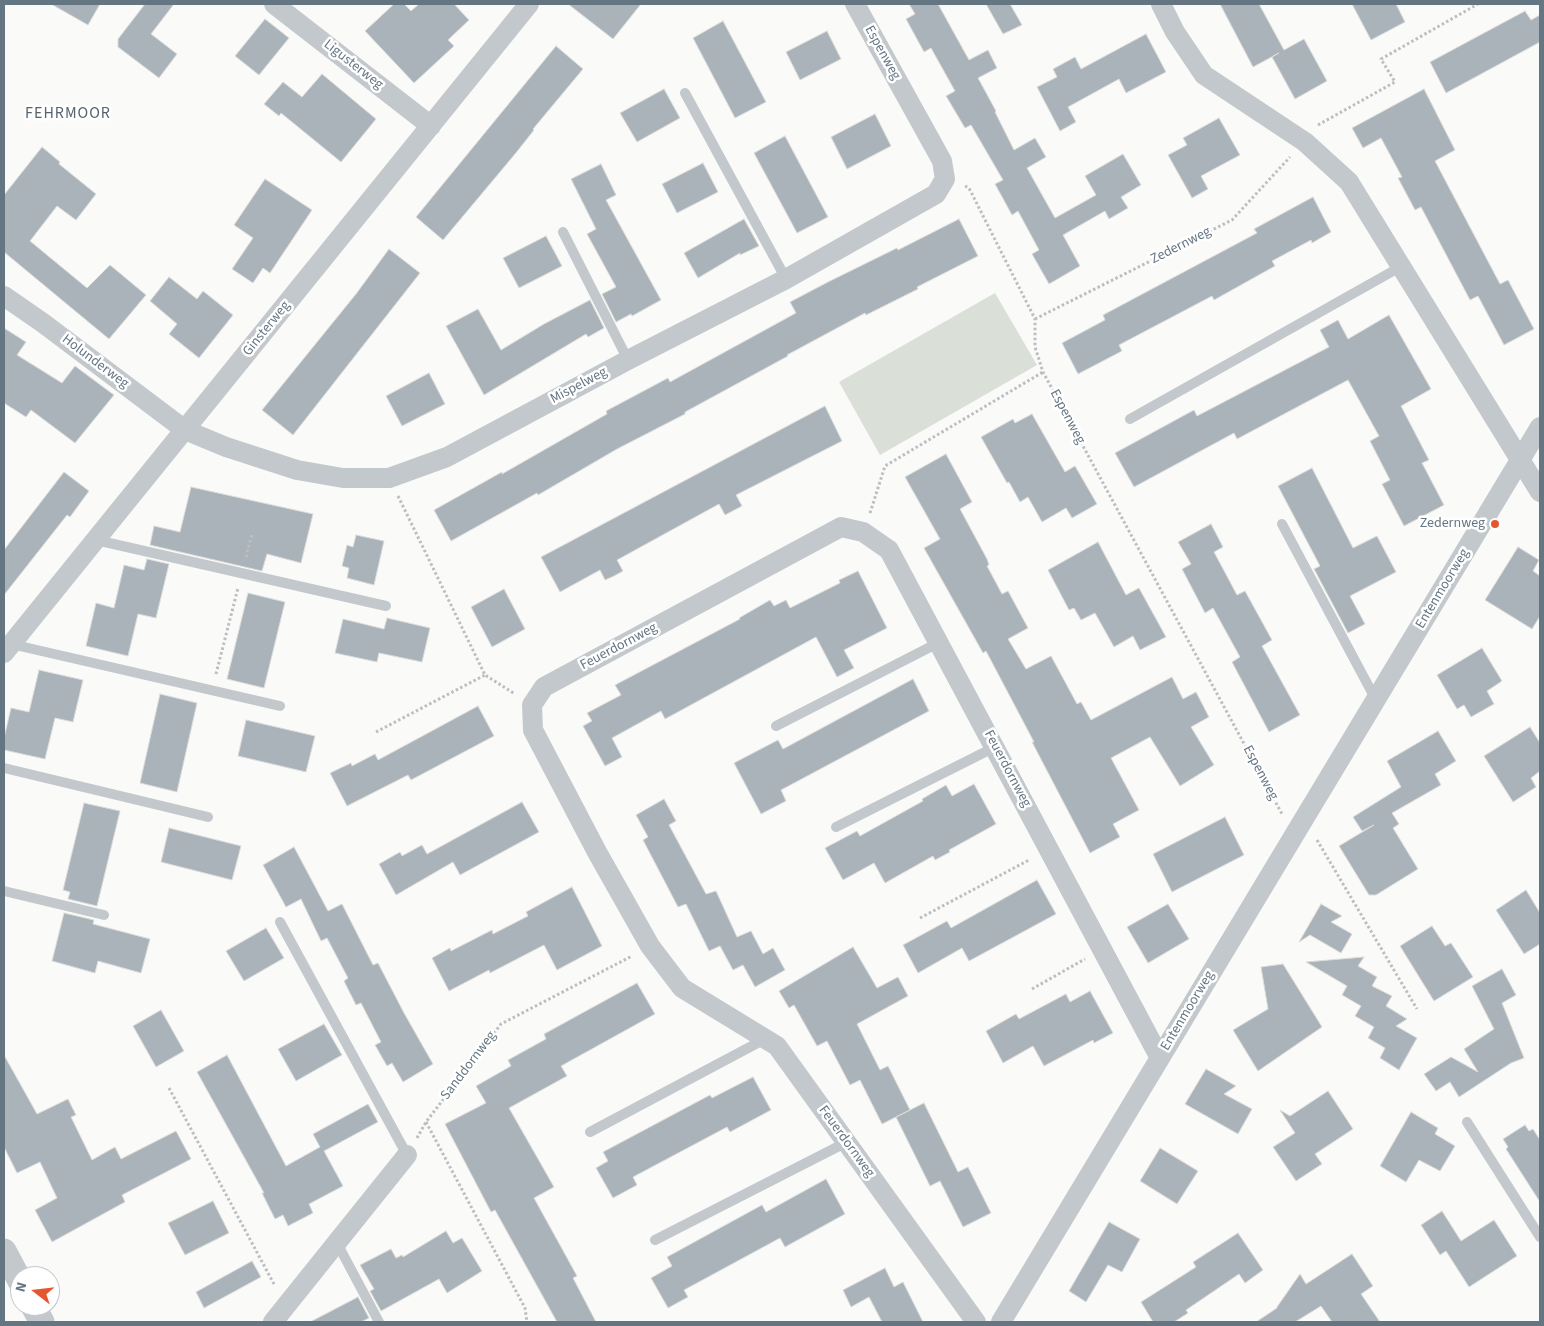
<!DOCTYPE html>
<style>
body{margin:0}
#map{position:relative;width:1544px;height:1326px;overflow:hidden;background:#fafaf8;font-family:"Source Sans 3",sans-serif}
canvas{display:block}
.frame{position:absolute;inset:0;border:5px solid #657683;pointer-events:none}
.north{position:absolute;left:10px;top:1266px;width:50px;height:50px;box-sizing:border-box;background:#fff;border:1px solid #c1c8cd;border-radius:50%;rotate:286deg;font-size:14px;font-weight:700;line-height:20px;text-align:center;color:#657683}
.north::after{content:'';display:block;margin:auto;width:18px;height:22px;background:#e4572e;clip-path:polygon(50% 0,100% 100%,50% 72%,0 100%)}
</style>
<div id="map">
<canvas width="1544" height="1326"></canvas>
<div class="frame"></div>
<div class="north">N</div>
</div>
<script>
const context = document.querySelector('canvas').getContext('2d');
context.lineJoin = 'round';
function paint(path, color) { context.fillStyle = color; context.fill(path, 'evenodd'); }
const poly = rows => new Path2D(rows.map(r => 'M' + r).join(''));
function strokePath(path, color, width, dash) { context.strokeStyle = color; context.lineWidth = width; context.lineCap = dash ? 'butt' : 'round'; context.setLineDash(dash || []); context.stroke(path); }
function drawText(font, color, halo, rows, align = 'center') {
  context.font = font + ' "Source Sans 3",sans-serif'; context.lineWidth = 5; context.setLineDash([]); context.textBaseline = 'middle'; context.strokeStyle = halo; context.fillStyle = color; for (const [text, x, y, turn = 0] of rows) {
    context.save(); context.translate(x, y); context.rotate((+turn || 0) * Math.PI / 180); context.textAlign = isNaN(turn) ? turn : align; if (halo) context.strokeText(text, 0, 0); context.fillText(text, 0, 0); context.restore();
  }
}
paint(poly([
 [995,293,1037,365,880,455,839,382]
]), '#dadfd7');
const building = poly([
 [51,4,100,4,88,25,51,4],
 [145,4,174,4,151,34,177,54,159,78,118,47,118,39,145,4],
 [394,4,404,4,411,11,419,4,454,4,469,20,448,40,454,46,414,83,365,31,394,4],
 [568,4,641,4,613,39,568,4],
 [909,4,938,4,969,60,988,50,997,68,978,78,996,111,995,112,1014,150,1035,138,1046,157,1027,168,1055,218,1096,195,1085,176,1123,154,1141,185,1121,197,1128,208,1109,219,1105,211,1063,235,1080,266,1049,284,1032,254,1039,250,1018,211,1012,215,995,184,1003,180,971,125,965,128,946,96,955,91,931,48,924,52,906,19,915,14,909,4],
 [986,4,1010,4,1022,25,1003,34,986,4],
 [1220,4,1259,4,1284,50,1304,39,1327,81,1295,99,1272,57,1279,53,1253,67,1220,4],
 [1352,4,1396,4,1405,22,1371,40,1352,4],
 [1525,11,1531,20,1540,15,1540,42,1446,93,1430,62,1525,11],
 [265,19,289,38,259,75,235,56,265,19],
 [723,21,766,102,735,118,693,38,723,21],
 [827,31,841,59,800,80,786,52,827,31],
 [1146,34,1166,72,1126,93,1119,79,1068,107,1076,122,1060,131,1037,87,1057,77,1053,69,1075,57,1081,69,1146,34],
 [556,46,583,69,533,129,534,130,515,154,443,240,416,217,556,46],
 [322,74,376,119,341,162,281,113,279,116,264,104,283,82,302,97,322,74],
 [664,89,680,118,637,142,620,113,664,89],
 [1424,89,1455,150,1435,161,1500,284,1508,280,1534,329,1504,345,1478,296,1470,300,1421,207,1415,210,1398,178,1402,177,1381,138,1363,148,1352,128,1424,89],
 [875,114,891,146,847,169,831,137,875,114],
 [1219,118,1240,155,1201,176,1208,189,1192,198,1168,155,1187,145,1183,138,1219,118],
 [785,136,828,217,797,233,754,153,785,136],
 [42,147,60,162,59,164,96,194,76,220,57,206,30,241,87,288,110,265,146,295,109,339,4,252,4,195,42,147],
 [703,163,718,192,677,213,662,184,703,163],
 [601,164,616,195,606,200,661,300,632,316,631,314,616,322,602,294,616,287,587,234,596,229,571,179,601,164],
 [265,179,312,210,270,273,263,268,253,283,232,269,253,238,234,225,265,179],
 [1313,197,1331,232,1312,243,1311,240,1272,261,1275,266,1214,300,1212,296,1119,345,1122,351,1078,374,1062,343,1105,320,1103,315,1257,233,1254,229,1313,197],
 [744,219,759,246,740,255,740,253,698,278,684,253,744,219],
 [959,219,978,256,917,287,918,289,866,315,865,313,787,355,788,356,685,412,685,414,617,449,538,495,537,493,451,541,434,510,502,472,502,474,607,414,606,411,668,378,670,382,796,313,790,302,828,282,897,248,898,250,959,219],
 [546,236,562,266,519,288,503,258,546,236],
 [389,249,420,273,293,435,262,410,356,294,389,249],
 [169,277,197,299,203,291,233,315,199,358,169,334,177,324,150,301,169,277],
 [590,300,604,328,588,337,586,334,484,395,446,326,478,309,501,350,544,324,590,300],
 [1389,315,1431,389,1401,406,1429,460,1422,463,1444,505,1404,526,1382,484,1390,480,1370,441,1379,436,1348,380,1237,439,1234,433,1134,487,1115,453,1194,410,1197,416,1329,347,1320,330,1338,320,1348,339,1389,315],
 [4,328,26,342,17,355,62,383,75,366,114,395,75,443,31,410,26,417,4,403,4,328],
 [429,373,445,404,402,426,386,396,429,373],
 [825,406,842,441,736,495,742,506,725,515,719,504,617,560,623,571,614,576,605,580,600,570,560,592,541,557,825,406],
 [1032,414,1065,472,1075,466,1097,504,1072,518,1066,508,1042,522,1028,497,1020,502,1009,482,1007,483,981,437,1013,419,1015,423,1032,414],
 [946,454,972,502,960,509,987,559,989,565,987,566,1002,594,1008,591,1028,628,1008,639,1026,669,1051,656,1077,704,1081,702,1091,720,1172,677,1183,699,1196,692,1209,717,1191,727,1214,765,1180,786,1150,737,1111,758,1139,810,1113,824,1120,837,1090,853,1032,742,1034,742,986,651,983,653,924,548,940,539,905,477,946,454],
 [1312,468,1353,548,1377,536,1396,572,1350,596,1365,624,1348,633,1314,569,1320,566,1278,486,1312,468],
 [64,472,89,491,70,517,67,515,4,595,4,550,64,472],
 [191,487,313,514,301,563,267,554,262,571,150,545,154,526,180,532,191,487],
 [1211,524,1223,547,1214,552,1237,595,1245,591,1272,640,1262,646,1300,715,1269,732,1232,662,1240,657,1229,637,1213,608,1205,613,1182,569,1191,564,1178,542,1211,524],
 [356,535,384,541,374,585,347,578,349,568,342,566,347,545,353,547,356,535],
 [1098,542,1126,595,1139,588,1166,637,1140,650,1133,636,1114,647,1095,613,1081,620,1074,608,1069,610,1048,570,1098,542],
 [1518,547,1539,560,1533,571,1540,576,1540,616,1532,629,1485,600,1518,547],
 [147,559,169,564,156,618,138,614,128,656,86,646,96,603,114,608,124,565,144,570,147,559],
 [858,571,887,628,844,650,854,668,837,677,816,637,665,719,661,711,612,738,622,757,605,766,583,726,592,721,587,713,621,695,615,685,740,619,739,618,770,600,774,606,786,600,790,608,840,583,839,580,858,571],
 [504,589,525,629,492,647,471,607,504,589],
 [248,593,285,602,264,688,227,679,248,593],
 [387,618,430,628,422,662,379,653,377,662,335,653,343,619,384,629,387,618],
 [1482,648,1502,681,1487,691,1494,704,1471,717,1464,705,1457,709,1437,675,1482,648],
 [39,670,83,680,73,722,55,718,45,759,4,750,4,738,11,708,29,712,39,670],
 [913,679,929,711,781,790,786,801,761,814,734,763,778,740,783,749,913,679],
 [160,694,197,703,177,792,140,783,160,694],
 [478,706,494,736,411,780,408,775,347,806,330,773,351,763,352,766,375,754,378,760,478,706],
 [246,720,315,736,306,772,238,756,246,720],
 [1530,727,1540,743,1540,771,1531,778,1536,787,1513,802,1484,756,1530,727],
 [1438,731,1456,761,1435,774,1441,785,1392,813,1399,824,1393,828,1418,869,1376,895,1369,895,1339,846,1374,825,1362,831,1353,817,1401,787,1387,761,1438,731],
 [974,784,996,824,949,850,950,852,935,860,933,856,885,883,874,863,843,880,825,848,857,831,860,836,923,801,922,799,946,785,952,796,974,784],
 [664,799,676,821,669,825,706,894,716,891,737,937,751,931,763,954,773,948,785,970,755,987,743,965,733,970,720,946,709,951,686,904,678,907,643,840,648,837,636,815,664,799],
 [522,802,539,832,460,875,453,862,396,895,379,864,400,852,402,856,422,845,427,854,522,802],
 [84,803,120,811,97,906,68,899,70,892,63,890,84,803],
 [1225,817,1244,855,1172,892,1153,854,1225,817],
 [169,828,241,846,232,880,161,862,169,828],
 [294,847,328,911,342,904,373,965,378,963,404,1013,433,1064,403,1082,392,1063,387,1066,375,1045,381,1042,361,1003,356,1005,344,981,348,978,327,938,321,941,301,899,286,907,263,865,294,847],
 [1037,880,1056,914,969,961,962,948,918,973,903,945,947,921,951,928,1037,880],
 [572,887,602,946,557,970,544,945,490,973,489,970,449,991,432,958,450,948,451,951,492,930,493,934,528,916,526,912,572,887],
 [1526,890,1540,913,1540,944,1524,954,1496,910,1526,890],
 [1168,904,1189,939,1148,963,1127,927,1168,904],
 [1321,904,1342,916,1331,922,1352,934,1341,953,1310,935,1299,942,1321,904],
 [64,913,94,920,93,924,150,939,141,973,98,961,95,973,52,961,64,913],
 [1432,926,1445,946,1451,943,1473,977,1434,1001,1400,946,1432,926],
 [266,928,284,958,244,981,226,951,266,928],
 [853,947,877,988,898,977,908,996,857,1024,880,1070,888,1066,910,1110,882,1124,860,1080,850,1085,827,1041,817,1046,794,1005,789,1008,779,991,853,947],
 [1364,957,1358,966,1377,977,1372,986,1392,996,1386,1006,1407,1019,1396,1026,1417,1038,1399,1070,1380,1058,1385,1048,1368,1038,1374,1027,1355,1016,1361,1006,1342,995,1347,986,1306,962,1364,957],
 [1283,964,1322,1027,1258,1071,1233,1030,1268,1009,1261,967,1283,964],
 [1502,969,1516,995,1502,1003,1524,1058,1511,1063,1459,1097,1450,1082,1436,1091,1424,1074,1451,1057,1478,1072,1464,1049,1494,1029,1472,986,1502,969],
 [637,983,655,1014,561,1066,567,1076,509,1108,554,1187,534,1198,577,1276,573,1278,596,1322,557,1322,495,1210,491,1212,445,1124,486,1103,476,1086,511,1066,508,1060,546,1039,544,1034,637,983],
 [1090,991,1113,1033,1094,1043,1093,1040,1044,1066,1033,1046,1003,1063,986,1031,1016,1014,1019,1019,1066,994,1070,1002,1090,991],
 [161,1010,184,1051,156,1067,133,1026,161,1010],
 [324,1024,342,1055,296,1081,278,1049,324,1024],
 [4,1055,37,1114,68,1099,76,1115,71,1117,92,1160,115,1147,121,1159,176,1131,191,1159,122,1195,125,1202,52,1242,35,1210,57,1198,40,1162,17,1173,4,1147,4,1055],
 [227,1055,286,1166,320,1147,313,1134,368,1104,378,1122,324,1151,343,1186,309,1204,313,1213,288,1226,283,1215,275,1219,262,1193,264,1193,197,1072,227,1055],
 [1206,1069,1236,1086,1224,1094,1252,1109,1238,1134,1185,1104,1206,1069],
 [753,1077,771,1110,730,1132,727,1127,633,1177,637,1185,613,1198,596,1168,608,1161,603,1152,710,1095,712,1098,753,1077],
 [1328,1091,1353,1129,1315,1154,1322,1164,1296,1181,1273,1147,1295,1133,1280,1110,1290,1116,1328,1091],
 [924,1103,958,1172,968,1167,991,1213,963,1227,940,1181,930,1186,896,1117,924,1103],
 [1411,1112,1438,1128,1435,1134,1455,1146,1440,1171,1419,1160,1406,1182,1380,1166,1411,1112],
 [1525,1125,1529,1131,1533,1129,1540,1140,1540,1202,1506,1149,1508,1147,1503,1139,1525,1125],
 [1160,1148,1198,1171,1177,1204,1140,1181,1160,1148],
 [826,1179,845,1214,785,1247,780,1238,684,1290,688,1297,668,1308,651,1278,672,1266,667,1257,762,1205,766,1212,826,1179],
 [213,1201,229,1233,185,1255,168,1223,213,1201],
 [1442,1211,1461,1241,1494,1220,1517,1256,1469,1287,1446,1251,1440,1255,1421,1225,1442,1211],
 [1109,1222,1140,1239,1122,1272,1108,1265,1086,1302,1069,1291,1109,1222],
 [446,1231,453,1243,462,1238,482,1271,447,1293,439,1279,381,1311,370,1291,374,1289,360,1265,391,1249,396,1258,402,1255,403,1257,446,1231],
 [1238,1233,1263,1270,1245,1283,1239,1274,1186,1310,1188,1313,1174,1322,1153,1322,1141,1302,1196,1267,1193,1262,1238,1233],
 [1352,1254,1373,1286,1361,1294,1380,1322,1332,1322,1321,1306,1295,1322,1256,1322,1277,1308,1277,1307,1300,1274,1306,1284,1352,1254],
 [252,1261,261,1277,204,1308,196,1292,252,1261],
 [885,1268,894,1287,903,1282,923,1322,882,1322,869,1297,851,1307,843,1290,885,1268],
 [358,1297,369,1318,361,1322,310,1322,358,1297]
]);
paint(building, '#aab3b9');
strokePath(building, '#dcdcda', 1);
strokePath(poly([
 [1318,125,1395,82,1381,59,1478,4],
 [965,186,969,188,1035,319,1035,347,1043,372,1282,814],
 [1035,319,1232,220,1290,157],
 [398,496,485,675,515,694],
 [870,513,885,466,1043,372],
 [246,557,252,534],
 [216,674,238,588],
 [376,732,485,675],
 [1317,840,1417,1009],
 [920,918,1029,860],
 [1032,989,1085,959],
 [169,1088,275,1286],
 [426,1122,525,1308,527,1322],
 [417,1138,426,1122,501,1024,632,956]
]), '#bbbfc2', 3, [2.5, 2.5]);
strokePath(poly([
 [685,93,786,279],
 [563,232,628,360],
 [1130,419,1402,266],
 [1282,524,1376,700],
 [96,540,386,606],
 [11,644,280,706],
 [776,726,940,642],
 [4,768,208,817],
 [836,827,995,747],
 [4,891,104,915],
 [280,922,407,1155],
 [1467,1122,1540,1237],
 [590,1132,765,1039],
 [655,1240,847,1142],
 [337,1243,379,1322]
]), '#c3c8cc', 10);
strokePath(poly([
 [274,4,431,126],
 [1161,4,1175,32,1204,75,1305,142,1349,182,1540,492],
 [4,296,43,323,185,430,226,447,297,470,343,478,389,478,447,457,628,360,786,279,936,194,945,179,942,161,855,4],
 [4,653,529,4],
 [273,1322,407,1155],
 [976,1322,777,1046,682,988,650,946,597,852,533,730,532,705,544,687,841,527,863,532,889,550,1160,1058],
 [1001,1322,1540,427]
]), '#c3c8cc', 20);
strokePath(poly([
 [4,1251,20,1281],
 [33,1306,42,1322]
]), '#c3c8cc', 25);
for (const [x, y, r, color] of [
 [1495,524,5,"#e4572e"]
]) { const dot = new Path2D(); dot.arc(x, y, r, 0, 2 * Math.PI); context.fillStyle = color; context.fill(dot); strokePath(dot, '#fff', 2); }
drawText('14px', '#657683', '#fff', [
 ["Espenweg",882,53,61],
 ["Ligusterweg",353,65,38],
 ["Zedernweg",1181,246,-27],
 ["Ginsterweg",267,329,-51],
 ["Holunderweg",95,362,37],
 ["Mispelweg",579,386,-28],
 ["Espenweg",1067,417,62],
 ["Entenmoorweg",1443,589,-59],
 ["Feuerdornweg",619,647,-28],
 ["Feuerdornweg",1007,769,62],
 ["Espenweg",1260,773,62],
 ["Entenmoorweg",1188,1011,-59],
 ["Sanddornweg",469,1066,-53],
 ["Feuerdornweg",846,1142,54]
]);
drawText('14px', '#657683', '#fff', [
 ["Zedernweg",1485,524]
], 'right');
context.letterSpacing = '1px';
drawText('16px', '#57646e', '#fff', [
 ["FEHRMOOR",68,114]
]);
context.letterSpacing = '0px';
</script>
